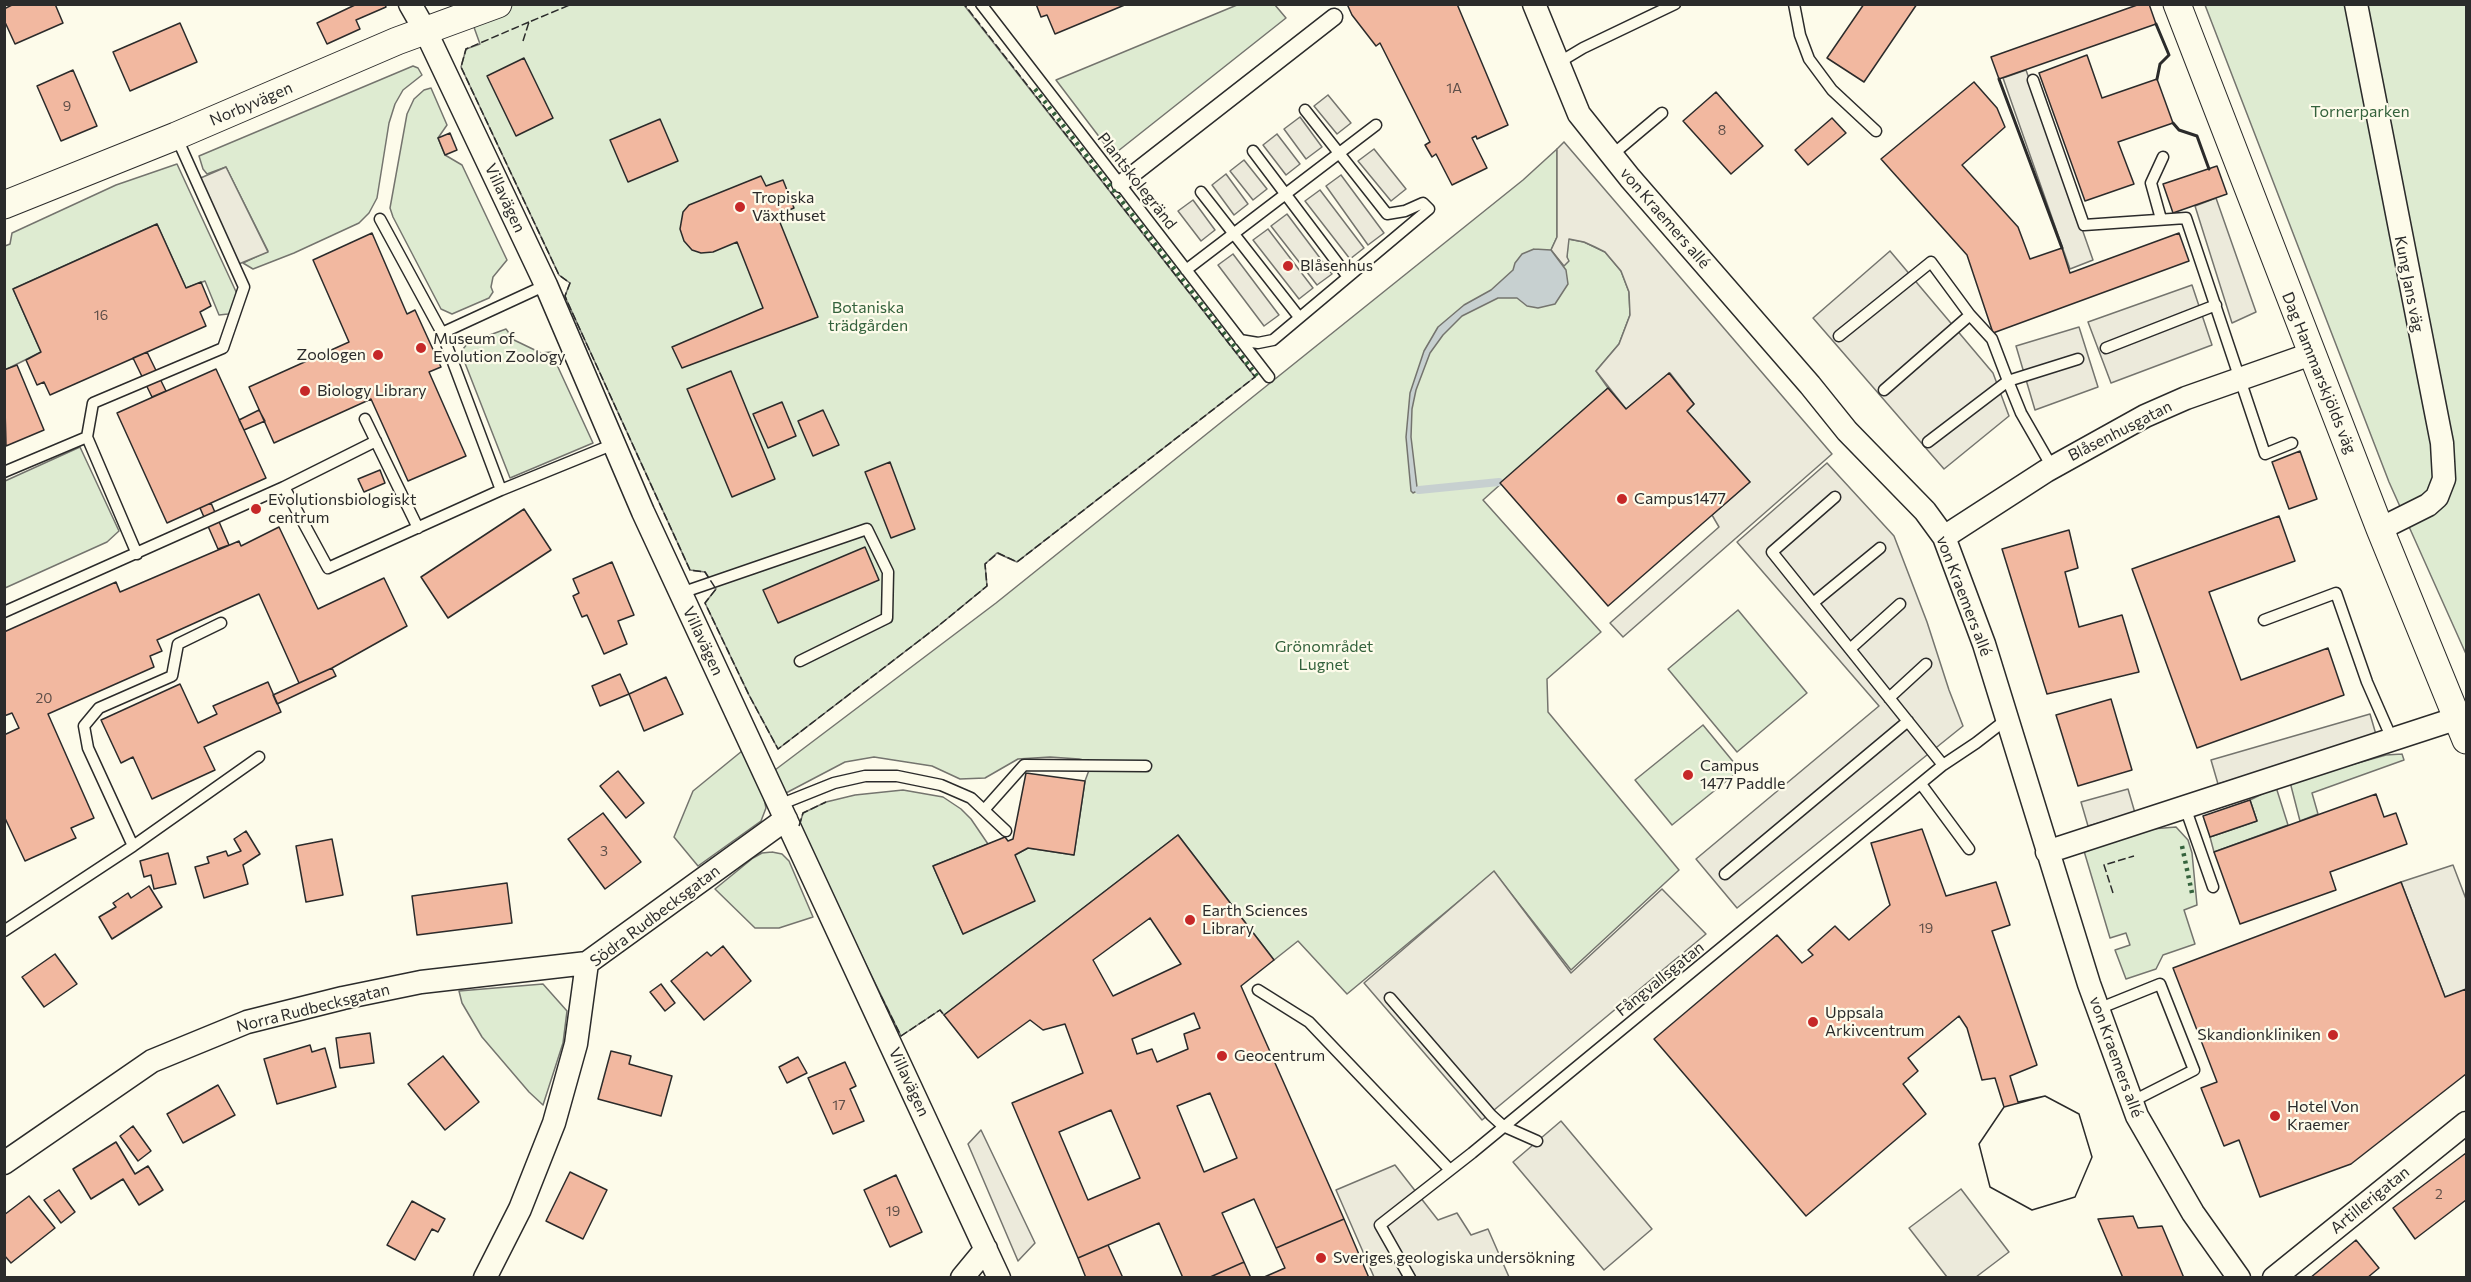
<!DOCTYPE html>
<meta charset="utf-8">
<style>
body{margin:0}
#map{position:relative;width:2471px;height:1282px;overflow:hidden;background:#fdfbea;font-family:Commissioner,sans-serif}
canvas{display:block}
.frame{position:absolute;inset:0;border:6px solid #2b2b2b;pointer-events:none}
</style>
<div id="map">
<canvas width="2471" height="1282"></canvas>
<div class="frame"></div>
</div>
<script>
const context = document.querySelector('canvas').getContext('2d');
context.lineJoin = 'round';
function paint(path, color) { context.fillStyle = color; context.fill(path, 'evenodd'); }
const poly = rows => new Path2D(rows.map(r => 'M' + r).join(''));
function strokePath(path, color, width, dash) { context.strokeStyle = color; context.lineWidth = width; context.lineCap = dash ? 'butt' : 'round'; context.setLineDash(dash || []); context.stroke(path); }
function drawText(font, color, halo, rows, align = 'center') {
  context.font = font + ' Commissioner,sans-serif'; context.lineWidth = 4.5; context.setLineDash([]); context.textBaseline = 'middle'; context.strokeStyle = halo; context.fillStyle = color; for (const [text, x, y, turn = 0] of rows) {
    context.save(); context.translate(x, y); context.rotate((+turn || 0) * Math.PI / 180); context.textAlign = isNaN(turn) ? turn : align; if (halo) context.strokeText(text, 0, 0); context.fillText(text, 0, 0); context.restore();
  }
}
const green = poly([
 [466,5,964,5,1255,377,1017,562,997,553,985,564,987,586,937,627,778,749,749,695,705,603,716,589,705,572,690,570,567,301,565,296,570,283,559,275,461,67,466,49,480,44,466,5],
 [1237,5,1275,5,1286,18,1113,155,1056,80,1237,5],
 [2205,5,2466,5,2466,654,2389,482,2205,5],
 [413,66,418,68,422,75,403,90,395,104,389,123,377,198,369,213,359,223,294,253,253,269,243,263,268,251,226,167,207,174,203,169,199,156,413,66],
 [431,88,447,125,438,138,445,155,462,165,507,260,493,277,491,287,493,292,489,298,452,314,441,309,393,217,390,208,407,114,414,99,424,90,431,88],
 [1557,149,1557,237,1551,250,1559,258,1567,257,1568,239,1584,242,1605,252,1621,271,1629,292,1630,315,1619,344,1596,371,1608,388,1483,500,1601,632,1547,679,1548,712,1679,870,1571,970,1494,872,1347,994,1298,941,1274,960,1178,835,944,1015,940,1010,901,1036,799,827,803,813,826,802,855,795,903,790,943,797,961,809,971,819,988,844,933,866,963,934,1015,855,1028,848,1074,855,1085,781,1092,762,1079,759,1050,757,1018,759,985,778,960,779,932,766,874,757,845,762,786,793,775,770,996,603,1523,180,1557,149],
 [177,164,238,296,236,310,228,314,219,315,205,281,186,288,157,224,13,289,41,352,5,370,5,246,10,244,12,233,116,185,177,164],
 [506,329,514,340,541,353,551,352,593,443,510,478,463,358,463,349,468,343,506,329],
 [80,447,119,531,107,542,5,588,5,481,80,447],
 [1738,610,1807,693,1737,752,1668,669,1738,610],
 [1703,725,1740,770,1672,825,1635,780,1703,725],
 [742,751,763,794,766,808,761,821,698,866,674,837,693,791,742,751],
 [2402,754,2404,760,2312,793,2318,814,2300,821,2290,782,2386,755,2402,754],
 [2276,787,2288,825,2214,852,2210,837,2257,821,2250,800,2276,787],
 [2176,827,2188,840,2192,853,2197,905,2184,910,2195,944,2163,955,2156,969,2126,979,2115,950,2130,945,2126,933,2110,938,2084,851,2152,829,2176,827],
 [772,852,782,854,789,861,813,917,779,928,755,928,715,889,753,858,762,853,772,852],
 [543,984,567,1011,563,1043,543,1105,529,1092,482,1037,462,1003,459,991,543,984]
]);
paint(green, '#deebd1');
strokePath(green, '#74746e', 1.5);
const parking = poly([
 [2026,70,2093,260,2070,269,2003,78,2026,70],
 [1328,95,1351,123,1337,134,1314,106,1328,95],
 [1300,117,1322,147,1306,159,1284,129,1300,117],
 [1277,134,1300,164,1286,175,1263,145,1277,134],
 [1564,142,1832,454,1623,637,1610,623,1719,527,1712,515,1750,482,1687,411,1694,404,1670,373,1626,409,1596,371,1619,344,1630,315,1629,292,1621,271,1605,252,1595,247,1584,242,1569,239,1567,257,1569,261,1564,266,1551,250,1557,237,1557,149,1564,142],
 [1374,149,1406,189,1391,201,1358,161,1374,149],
 [1244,160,1267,189,1253,200,1230,171,1244,160],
 [226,167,268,252,234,266,196,180,226,167],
 [1226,174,1248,204,1234,215,1212,185,1226,174],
 [1341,175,1384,233,1368,245,1326,186,1341,175],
 [1320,190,1364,248,1350,259,1305,201,1320,190],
 [2216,198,2256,312,2232,323,2195,206,2216,198],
 [1193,200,1215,230,1201,241,1178,211,1193,200],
 [1287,214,1332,274,1317,285,1271,226,1287,214],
 [1268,229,1313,288,1299,299,1253,240,1268,229],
 [1890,251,1993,373,2009,416,1944,469,1813,318,1890,251],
 [1233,254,1279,315,1264,326,1218,265,1233,254],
 [2192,285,2212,345,2111,383,2088,322,2192,285],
 [2079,327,2098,387,2035,410,2016,346,2079,327],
 [1827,463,1894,536,1927,622,1949,690,1963,726,1737,908,1696,859,1879,706,1737,542,1827,463],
 [2370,714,2377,738,2218,784,2211,760,2370,714],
 [2128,789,2135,813,2088,826,2081,802,2128,789],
 [2453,865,2466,899,2466,990,2445,997,2401,882,2453,865],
 [1494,871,1571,973,1662,889,1706,934,1482,1120,1364,983,1494,871],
 [1561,1121,1652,1229,1604,1270,1513,1162,1561,1121],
 [981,1130,1035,1243,1018,1261,968,1144,981,1130],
 [1395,1165,1438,1220,1457,1213,1471,1235,1488,1229,1509,1277,1374,1277,1336,1190,1395,1165],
 [1961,1189,2009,1252,1976,1277,1947,1277,1909,1228,1961,1189]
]);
paint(parking, '#eceadb');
strokePath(parking, '#74746e', 1.5);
const water = poly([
 [1534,249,1551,250,1566,270,1568,284,1555,304,1538,308,1527,306,1517,298,1498,298,1462,316,1443,335,1430,353,1416,390,1412,409,1411,437,1417,487,1419,490,1413,493,1411,491,1406,437,1410,393,1424,351,1438,327,1464,305,1491,290,1513,270,1515,263,1522,254,1534,249]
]);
paint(water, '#c7d0d0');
strokePath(water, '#74746e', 1.5);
strokePath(poly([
 [1419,490,1499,482]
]), '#c7d0d0', 8);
const building = poly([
 [14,4,55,4,63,23,15,44,4,20,4,9,14,4],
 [385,4,386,7,356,20,360,29,327,44,317,23,357,4,385,4],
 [1036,4,1127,4,1055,34,1047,15,1041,17,1036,4],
 [1347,4,1457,4,1508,125,1477,139,1476,136,1472,138,1487,168,1452,185,1436,154,1432,157,1425,145,1430,142,1380,43,1376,46,1352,15,1347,4],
 [1864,4,1917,4,1864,82,1827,58,1864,4],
 [2140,4,2149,4,2156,24,1999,79,1991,57,2140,4],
 [180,23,197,62,130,91,113,52,180,23],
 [2087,55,2102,98,2157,79,2173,123,2118,142,2134,184,2085,201,2039,73,2087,55],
 [524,58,553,118,516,136,487,76,524,58],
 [73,70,97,126,61,141,37,86,73,70],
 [1974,82,1997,108,2005,127,1962,165,2018,227,2030,259,2062,248,2070,273,2179,233,2189,261,1993,333,1967,255,1881,159,1974,82],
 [1716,92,1763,146,1731,174,1683,121,1716,92],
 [1832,118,1846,133,1808,165,1795,150,1832,118],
 [660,119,678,161,628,182,610,140,660,119],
 [450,133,457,150,445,155,438,138,450,133],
 [2217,166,2227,194,2173,213,2163,184,2217,166],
 [761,176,766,186,783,180,794,208,777,215,818,317,682,368,672,347,763,308,737,242,713,252,701,253,692,250,684,241,680,229,683,212,689,205,761,176],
 [157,224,186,288,201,282,211,306,200,312,206,326,50,395,44,382,37,385,26,360,41,352,13,289,157,224],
 [372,233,407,314,415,310,441,367,429,372,466,456,408,481,371,399,274,443,249,387,349,342,313,260,372,233],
 [147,352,166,391,152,397,133,358,147,352],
 [17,365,44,430,6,446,4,370,17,365],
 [216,369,266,478,167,523,117,413,216,369],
 [731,371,775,479,732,497,687,389,731,371],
 [1669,373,1694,404,1687,411,1750,482,1608,606,1500,483,1608,388,1626,409,1669,373],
 [782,402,796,436,768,448,753,414,782,402],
 [259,410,265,421,244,430,239,420,259,410],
 [823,410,839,445,813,456,798,421,823,410],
 [2300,451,2317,499,2289,509,2272,462,2300,451],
 [890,462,915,529,891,538,865,472,890,462],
 [380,470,385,483,364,492,358,479,380,470],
 [211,503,229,545,218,549,200,508,211,503],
 [524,509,551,550,448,618,421,577,524,509],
 [2279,516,2295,561,2209,592,2241,680,2328,648,2344,695,2197,748,2132,569,2279,516],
 [279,527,318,609,384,578,407,626,332,668,299,683,259,594,157,640,162,651,150,656,154,667,48,714,94,818,71,828,76,838,25,861,4,816,4,735,19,728,12,713,4,716,4,632,116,582,120,592,239,541,241,546,279,527],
 [2069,530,2078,568,2065,572,2079,627,2122,615,2139,672,2047,694,2002,549,2069,530],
 [865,547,879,580,778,623,763,590,865,547],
 [612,562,634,615,618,621,627,644,604,654,587,615,582,617,573,596,579,593,573,579,612,562],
 [332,668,336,676,277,704,273,695,332,668],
 [620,674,629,694,600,706,592,686,620,674],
 [666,677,683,714,644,731,629,694,666,677],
 [268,682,281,712,204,747,215,770,152,799,133,757,121,763,101,720,180,684,198,723,217,714,213,706,268,682],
 [2111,699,2132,770,2078,786,2056,715,2111,699],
 [618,771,644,803,626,818,600,786,618,771],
 [1026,773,1085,781,1074,855,1028,848,1015,855,1035,901,963,934,933,866,1005,837,1008,841,1013,839,1026,773],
 [2376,794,2384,817,2396,813,2407,844,2330,872,2336,890,2240,924,2214,852,2376,794],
 [2250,800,2257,821,2210,837,2203,816,2250,800],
 [603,813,641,862,605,889,568,839,603,813],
 [1922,829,1946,896,1996,882,2010,925,1992,931,2037,1065,2010,1076,2018,1102,2045,1096,2079,1114,2092,1157,2075,1197,2032,1210,1990,1187,1979,1144,2004,1107,1995,1078,1982,1080,1967,1028,1959,1016,1908,1058,1918,1071,1903,1084,1926,1114,1806,1216,1654,1039,1777,935,1802,963,1813,955,1808,950,1835,926,1849,940,1890,905,1871,843,1922,829],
 [246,831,260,854,243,865,248,884,204,898,195,867,209,863,207,857,226,851,228,856,241,851,234,839,246,831],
 [1178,835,1274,960,1241,986,1344,1219,1276,1248,1254,1199,1222,1213,1244,1262,1208,1278,1183,1278,1159,1223,1078,1258,1012,1103,1083,1073,1065,1024,1043,1030,1030,1020,978,1058,944,1015,1178,835],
 [1150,918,1181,964,1113,996,1093,960,1150,918],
 [1194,1013,1200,1028,1184,1034,1188,1049,1157,1062,1152,1049,1137,1054,1132,1039,1194,1013],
 [1210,1093,1237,1158,1204,1172,1177,1106,1210,1093],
 [1111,1110,1140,1178,1088,1200,1059,1132,1111,1110],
 [332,839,343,895,306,902,296,846,332,839],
 [168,853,176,884,154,889,151,875,144,877,140,861,168,853],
 [2401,882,2445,997,2466,989,2466,1074,2351,1164,2260,1197,2239,1140,2224,1146,2201,1088,2217,1082,2173,968,2401,882],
 [507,883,512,923,417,935,412,896,507,883],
 [149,886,162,907,112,939,99,917,116,907,113,903,128,893,131,898,149,886],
 [723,946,751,981,704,1020,671,981,707,952,711,956,723,946],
 [55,954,77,984,44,1007,22,977,55,954],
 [661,984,675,1003,665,1011,650,992,661,984],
 [370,1033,374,1063,340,1068,336,1038,370,1033],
 [310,1045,312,1052,325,1048,336,1087,277,1104,264,1059,310,1045],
 [611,1051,631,1056,629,1064,672,1076,661,1116,598,1099,611,1051],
 [443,1056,479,1102,445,1130,408,1084,443,1056],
 [798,1057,807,1073,787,1083,779,1067,798,1057],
 [845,1062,856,1086,850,1089,864,1121,833,1134,808,1078,845,1062],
 [218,1085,235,1115,183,1143,167,1114,218,1085],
 [2045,1096,2079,1114,2092,1157,2075,1197,2032,1210,1990,1187,1979,1144,2004,1107,2045,1096],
 [133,1126,151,1151,138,1161,120,1136,133,1126],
 [116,1142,135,1174,148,1166,163,1190,139,1205,123,1179,91,1199,73,1169,116,1142],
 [2466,1153,2466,1200,2415,1239,2393,1208,2466,1153],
 [570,1172,607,1190,583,1239,546,1221,570,1172],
 [896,1175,922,1232,890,1247,864,1190,896,1175],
 [59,1190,75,1212,61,1223,44,1200,59,1190],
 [29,1196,55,1228,11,1263,4,1255,4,1215,29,1196],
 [412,1201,445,1219,438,1232,432,1229,415,1260,387,1245,412,1201],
 [2133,1216,2138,1228,2162,1226,2184,1278,2123,1278,2098,1219,2133,1216],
 [1344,1219,1369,1278,1262,1278,1285,1268,1276,1248,1344,1219],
 [2356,1240,2379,1268,2367,1278,2310,1278,2356,1240],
 [1108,1245,1123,1278,1086,1278,1078,1258,1108,1245],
 [1244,1262,1251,1278,1208,1278,1244,1262]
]);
paint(building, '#f2b8a0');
strokePath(building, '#2b2b2b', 1.5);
const service = poly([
 [981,4,1269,377],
 [1794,4,1800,35,1809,59,1832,90,1876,131],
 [1558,63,1583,48,1675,4],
 [2033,80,2084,225,2186,218,2265,454,2292,443],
 [1253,151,1348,277],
 [1612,155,1662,113],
 [1201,192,1299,317],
 [380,219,442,333,501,490],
 [2161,219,2151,183,2163,157],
 [1186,270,1376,125],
 [442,333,546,285],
 [1839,336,1931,262,1970,315,1992,339,2008,381,2078,359],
 [1240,340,1258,343,1273,340,1429,209,1423,203,1405,211,1387,214,1305,110],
 [2106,348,2216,305],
 [1884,390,1970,315],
 [365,419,418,528],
 [87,437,137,554],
 [1928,442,2008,381,2021,413,2052,467],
 [4,472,87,437,93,403,223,348,244,287,176,136],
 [284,487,328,568,501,490,614,444],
 [1835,497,1772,552,1943,765],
 [681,593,867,529,888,572,887,618,800,661],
 [1813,603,1880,548],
 [4,612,284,487,376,441],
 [2264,620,2336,593,2367,682,2392,739],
 [1850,649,1900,604],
 [1889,698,1926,664],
 [1921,784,1969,849],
 [779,805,834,783,865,776,897,776,941,785,971,798,1006,831],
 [2185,807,2213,887],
 [984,810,1024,765,1146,766],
 [133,846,88,748,84,726,99,708,172,676,178,644,221,623],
 [1725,874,1908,721],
 [4,931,133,846,259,757],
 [1258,990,1309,1022,1450,1170],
 [1390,998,1491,1115,1503,1126,1537,1141],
 [2098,1009,2160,984,2194,1070,2131,1102],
 [1410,1278,1380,1225,1472,1153,1943,765,1976,743,2007,719]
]);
const pedestrian = poly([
 [1120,184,1334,17]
]);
const minor = poly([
 [410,4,426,32,546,285,643,512,999,1278],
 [1534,4,1579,114,1630,178,1810,385,1847,431,1925,511,1944,537,1984,644,2089,984,2137,1116,2193,1213,2239,1278],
 [2356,4,2442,443,2444,479,2437,497,2428,505,2380,529],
 [1944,537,2046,471,2145,416,2186,398,2311,354],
 [2047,852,2458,718],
 [4,1163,152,1061,247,1022,343,998,421,982,587,963],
 [485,1278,520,1209,554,1123,576,1044,587,963,786,819],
 [962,1278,986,1249],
 [2274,1278,2466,1123]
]);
const tertiary = poly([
 [2177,4,2380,529,2466,740],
 [4,205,176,136,397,41,498,4]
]);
strokePath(service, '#2b2b2b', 13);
strokePath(pedestrian, '#2b2b2b', 19);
strokePath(minor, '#2b2b2b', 25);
strokePath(tertiary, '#2b2b2b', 29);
strokePath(service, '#fdfbea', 10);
strokePath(pedestrian, '#fdfbea', 16);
strokePath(minor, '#fdfbea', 22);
strokePath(tertiary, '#fdfbea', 27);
strokePath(poly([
 [1035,89,1257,376],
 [2182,846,2192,893]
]), '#34623c', 4.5, [3, 4.5]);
strokePath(poly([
 [529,22,466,49,461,67,559,275,570,283,565,296,567,301,690,570,705,572,716,589,705,603,749,695,778,749,937,627,987,586,985,564,998,553,1017,562,1255,377,964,4],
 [523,41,529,22,572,4],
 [799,826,803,813,826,802],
 [2113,893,2104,865,2134,856],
 [881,996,901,1036,940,1010,944,1015]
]), '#2b2b2b', 1.5, [8, 3]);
strokePath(poly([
 [2156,24,2169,55,2160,64,2157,79],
 [1999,79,2062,248],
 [2173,123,2179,130,2197,136,2209,169]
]), '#2b2b2b', 3);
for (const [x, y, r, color] of [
 [740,207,6,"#c62828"],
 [1288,266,6,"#c62828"],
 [421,348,6,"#c62828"],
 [378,355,6,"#c62828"],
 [305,391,6,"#c62828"],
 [1622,499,6,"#c62828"],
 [256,509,6,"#c62828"],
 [1688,775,6,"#c62828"],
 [1190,920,6,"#c62828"],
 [1813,1022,6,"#c62828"],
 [2333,1035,6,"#c62828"],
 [1222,1056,6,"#c62828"],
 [2275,1116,6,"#c62828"],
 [1321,1258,6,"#c62828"]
]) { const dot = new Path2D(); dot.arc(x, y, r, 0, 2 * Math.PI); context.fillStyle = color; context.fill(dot); strokePath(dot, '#fdfbea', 2); }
drawText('14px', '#5d4e48', null, [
 ["1A",1454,88],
 ["9",67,106],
 ["8",1722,130],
 ["16",101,315],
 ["20",44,698],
 ["3",604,851],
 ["19",1926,928],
 ["17",839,1105],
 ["2",2439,1194],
 ["19",893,1211]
]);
drawText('16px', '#2b2b2b', '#fdfbea', [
 ["Norbyvägen",251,104,-23],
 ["Plantskolegränd",1137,181,52],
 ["Villavägen",505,198,65],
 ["von Kraemers allé",1665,218,49],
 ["Kung Jans väg",2409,284,79],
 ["Dag Hammarskjölds väg",2319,373,68],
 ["Blåsenhusgatan",2120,431,-27],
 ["von Kraemers allé",1964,596,69],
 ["Villavägen",703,641,65],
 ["Södra Rudbecksgatan",655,916,-37],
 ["Fångvallsgatan",1660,979,-39],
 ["Norra Rudbecksgatan",313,1008,-14],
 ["von Kraemers allé",2116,1057,70],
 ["Villavägen",909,1082,65],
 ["Artillerigatan",2370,1200,-39]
]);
drawText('16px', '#34623c', '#fdfbea', [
 ["Tornerparken",2360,112],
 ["Botaniska",868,308],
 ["trädgården",868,326],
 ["Grönområdet",1324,647],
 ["Lugnet",1324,665]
]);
drawText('16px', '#2b2b2b', '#fdfbea', [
 ["Tropiska",752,198],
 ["Växthuset",752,216],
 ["Blåsenhus",1300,266],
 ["Museum of",433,339],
 ["Evolution Zoology",433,357],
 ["Zoologen",366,355,"right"],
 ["Biology Library",317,391],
 ["Campus1477",1634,499],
 ["Evolutionsbiologiskt",268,500],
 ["centrum",268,518],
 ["Campus",1700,766],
 ["1477 Paddle",1700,784],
 ["Earth Sciences",1202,911],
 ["Library",1202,929],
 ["Uppsala",1825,1013],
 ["Arkivcentrum",1825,1031],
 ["Skandionkliniken",2321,1035,"right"],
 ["Geocentrum",1234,1056],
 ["Hotel Von",2287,1107],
 ["Kraemer",2287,1125],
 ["Sveriges geologiska undersökning",1333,1258]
], 'left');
</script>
